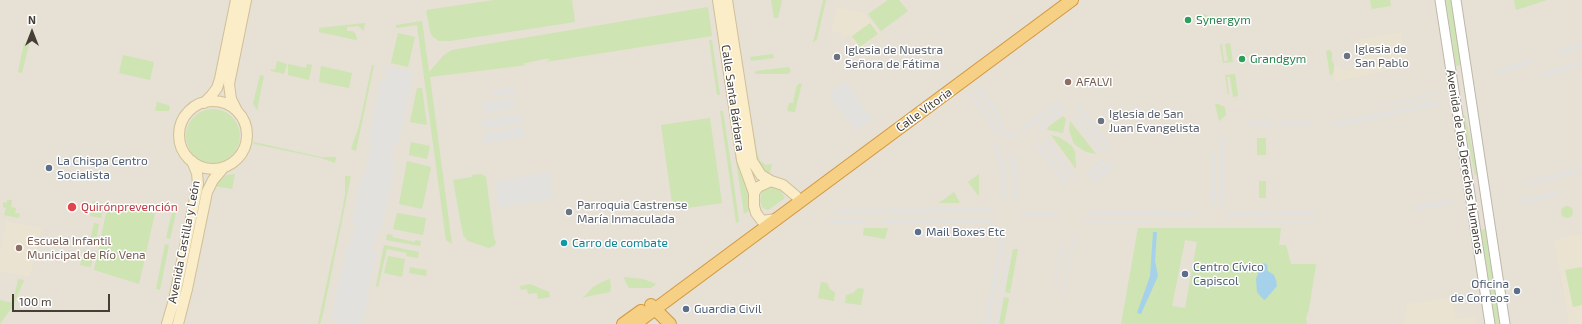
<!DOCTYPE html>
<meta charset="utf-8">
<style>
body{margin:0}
#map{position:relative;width:1582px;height:324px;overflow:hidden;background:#f2eee6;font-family:"Exo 2",sans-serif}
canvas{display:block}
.north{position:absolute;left:12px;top:12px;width:40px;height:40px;-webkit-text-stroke:3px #fff;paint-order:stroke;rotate:0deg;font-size:11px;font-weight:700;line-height:16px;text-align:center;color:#443e36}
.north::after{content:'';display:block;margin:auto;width:14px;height:18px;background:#443e36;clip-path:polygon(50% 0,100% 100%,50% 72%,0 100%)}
.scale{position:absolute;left:12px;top:294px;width:98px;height:18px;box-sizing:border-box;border:2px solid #443e36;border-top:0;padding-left:5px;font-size:12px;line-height:14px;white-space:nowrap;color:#443e36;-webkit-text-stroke:3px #fff;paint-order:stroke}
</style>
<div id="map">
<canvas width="1582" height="324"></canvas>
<div class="north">N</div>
<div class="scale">100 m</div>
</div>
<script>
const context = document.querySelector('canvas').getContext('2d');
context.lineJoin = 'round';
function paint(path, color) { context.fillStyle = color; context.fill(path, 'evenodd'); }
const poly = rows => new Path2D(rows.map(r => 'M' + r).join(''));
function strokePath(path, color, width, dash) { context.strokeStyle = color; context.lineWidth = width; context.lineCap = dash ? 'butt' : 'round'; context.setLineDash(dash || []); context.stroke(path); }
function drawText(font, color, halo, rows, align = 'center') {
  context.font = font + ' "Exo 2",sans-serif'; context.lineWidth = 3; context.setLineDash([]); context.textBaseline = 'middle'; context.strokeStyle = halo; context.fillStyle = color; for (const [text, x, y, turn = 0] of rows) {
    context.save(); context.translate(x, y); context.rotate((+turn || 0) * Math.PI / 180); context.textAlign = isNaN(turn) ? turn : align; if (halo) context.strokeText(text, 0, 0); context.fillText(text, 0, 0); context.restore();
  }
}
paint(poly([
 [0,0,1582,0,1582,324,0,324]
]), '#e6e0d5');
paint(poly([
 [837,7,864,13,881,33,860,49,851,36,846,35,843,40,842,33,831,31],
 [1401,32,1407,66,1335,82,1334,73,1336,65,1340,69,1348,71,1356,68,1360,63,1361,52,1359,47,1353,42,1356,40],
 [6,221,42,228,30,277,0,271,0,252],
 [1582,234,1582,324,1569,324,1554,240],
 [1453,297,1456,319,1476,316,1477,324,1403,324,1407,304]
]), '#eae3d1');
paint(poly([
 [494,0,572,0,575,22,450,41,439,41,432,36,430,32,426,10],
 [771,0,782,0,778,18,774,18],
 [823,0,826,0,817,39,813,43],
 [888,0,899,0,908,11,881,31,868,14],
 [1370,0,1390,0,1391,6,1372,9],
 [1446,0,1451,0,1461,65,1456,66],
 [1514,0,1547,0,1516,10],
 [708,7,712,36,545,62,550,60,549,59,544,59,522,64,527,65,430,77,452,244,446,240,417,25,396,28,396,25,422,21,429,72,444,55,452,50],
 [1204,14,1211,17,1212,23,1203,28,1201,16],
 [365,23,363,33,363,30,358,26,347,27,347,31,353,31,356,35,357,39,356,40,319,32,319,28],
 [870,23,878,34,860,47,852,36],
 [398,33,415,37,408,67,391,63],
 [709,40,712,40,720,95,717,95],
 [24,43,29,44,22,73,18,72],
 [1230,43,1233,62,1223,63,1220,45,1222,44,1224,61,1228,61,1225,44],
 [1329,50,1332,52,1332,60,1334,65,1333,74,1330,75,1326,51],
 [773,54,774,58,751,61,750,57],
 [123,55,154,62,150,80,119,73],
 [277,61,287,64,284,74,271,71,271,69,275,70],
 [288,64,306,68,307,64,312,65,309,80,288,75],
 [372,65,374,65,356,151,351,149,359,126],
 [321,66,352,73,349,88,319,82],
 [789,67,791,71,788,74,756,74,755,73,756,71],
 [1235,74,1238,96,1233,97,1230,77,1227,77,1229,93,1228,95,1225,75],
 [260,75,264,76,257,110,253,104],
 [802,83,795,112,787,111,789,103,793,103,796,88,798,84],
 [417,88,422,88,427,125,410,122],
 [157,102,168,105,170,107,169,111,155,111],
 [1215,104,1218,104,1225,107,1226,115,1219,121],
 '186 136a27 27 0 1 1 54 0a27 27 0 1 1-54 0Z',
 [720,111,723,111,732,171,739,221,736,223],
 [1063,116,1066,119,1063,133,1048,130,1047,128],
 [1463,116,1465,116,1478,174,1475,175],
 [710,118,722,203,673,210,661,125],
 [1070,121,1096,154,1086,152,1074,144,1069,130],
 [734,134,749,190,750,210,744,214,732,135],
 [1051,135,1059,137,1072,146,1075,152,1076,169],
 [751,137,755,137,757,153,760,161,766,165,772,164,770,173,763,170,755,158],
 [1257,138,1266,138,1266,155,1257,155],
 [254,142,321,157,336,157,335,163,321,158,254,144],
 [411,142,430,146,427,159,409,155],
 [407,161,431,167,422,209,399,204],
 [235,174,232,189,215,186,218,182,227,175],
 [481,174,486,177,494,238,496,243,494,246,489,248,468,241,463,235,453,180,472,177,472,175],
 [979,174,979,195,978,195,968,182],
 [345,176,351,176,323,314,320,324,318,324,343,207,345,194],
 [1259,181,1266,181,1266,198,1259,198],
 [769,187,777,188,781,191,785,198,768,210,763,208,760,201,762,191],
 [954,192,960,203,939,203],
 [7,200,12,200,11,207,16,208,15,213,20,214,19,218,4,215,6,208,3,207,3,202,7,203],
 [93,201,104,203,101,218,90,216],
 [108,204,155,213,139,284,94,270],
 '1561 212a6 6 0 1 1 12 0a6 6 0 1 1-12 0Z',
 [172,212,176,213,170,239,166,238],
 [397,213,426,218,423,235,393,229],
 [94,223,99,224,95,246,89,245],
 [864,228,888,228,885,239,863,235],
 [1138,228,1281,228,1279,245,1286,245,1291,264,1316,264,1309,309,1306,318,1307,324,1121,324],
 [1185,240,1197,242,1185,308,1172,306],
 [1485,229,1500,324,1495,324,1481,230],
 [387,234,393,235,392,237,415,242,415,240,421,241,420,246,386,240],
 [165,244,169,245,160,290,156,289],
 [384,245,419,252,418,258,406,256,407,253,387,249,378,287,376,286],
 [1013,249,1018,249,1010,293,1005,292],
 [84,250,94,252,91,267,80,265],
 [388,256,405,259,402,277,384,273],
 [410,267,427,270,426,276,409,273],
 [1582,267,1582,305,1573,307,1565,270],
 [624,277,643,279,656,284,651,288,629,288,625,281],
 [18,279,24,280,13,306,0,324,0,300,13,303],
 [610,279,611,287,610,292,585,297,582,299,592,288,602,282],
 [821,282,827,283,830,289,835,293,834,301,818,298],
 [530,284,549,292,550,297,538,299,537,293,528,294,527,289,521,290,520,286],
 [858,288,864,289,861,305,845,303,846,295,853,293],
 [1004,297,1009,298,1004,324,999,324]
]), '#cee4b2');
paint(poly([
 [1582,43,1582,47,1559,55,1555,51],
 [1531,59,1535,62,1499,74,1496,72,1497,70],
 [1582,61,1582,65,1545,77,1540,74],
 [386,66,413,72,399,143,394,144,392,156,390,164,395,163,381,231,377,231,373,251,377,251,362,324,335,324,335,319,331,319,347,244,351,244,355,224,351,224,360,177,364,177,365,174,372,140,368,139,381,79,386,79,385,73],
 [845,81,872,119,856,131,829,96,831,91],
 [514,87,515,93,493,96,492,91],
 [978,87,979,87,998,111,1004,130,1009,133,1015,132,1017,136,1008,137,1001,133,994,113,976,90],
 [971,91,991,117,997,134,994,135,988,119,970,95],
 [1436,93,1437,95,1379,108,1378,106],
 [513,98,515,108,483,113,482,103],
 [1438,100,1437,105,1351,124,1333,126,1332,125,1333,121,1344,121],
 [1057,101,1062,103,1024,131,1020,129],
 [1080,105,1109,144,1107,149,1076,107],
 [1061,108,1066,108,1064,112,1043,127,1042,132,1038,131,1041,123],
 [521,114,523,123,483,129,481,120],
 [1073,114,1076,114,1105,152,1100,152,1073,116],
 [1311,121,1309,126,1277,126,1279,122],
 [1250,122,1273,122,1271,126,1249,126,1248,125],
 [523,127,525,137,484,143,483,134],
 [1220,137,1224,139,1223,206,1220,203],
 [1047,139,1075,177,1072,180,1043,140],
 [1039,142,1067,180,1066,184,1064,184,1036,145],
 [997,144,1006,171,1006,199,1002,198,1002,172,993,145],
 [1216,153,1216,203,1213,205,1211,204,1211,155],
 [1013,154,1018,170,1017,200,1013,202,1013,171,1009,156],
 [1102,160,1106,162,1105,165,1088,178,1087,173],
 [1115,163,1109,172,1094,183,1090,181,1109,164],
 [1579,168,1580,173,1525,185,1522,183,1523,182],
 [549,172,553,199,499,207,495,181],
 [1558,191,1559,195,1523,204,1520,200],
 [1454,199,1454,203,1415,211,1416,206],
 [994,208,994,212,834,213,836,209],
 [1090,211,1194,212,1194,216,1087,216],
 [1022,212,1058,212,1059,213,1057,216,1019,216],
 [1227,212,1271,212,1270,216,1226,216],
 [1278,212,1315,212,1316,213,1314,216,1277,216],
 [866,219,866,224,830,224,828,220],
 [883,219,991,219,993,222,992,223,883,224],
 [1081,221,1153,221,1153,224,1082,224],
 [1254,221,1319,221,1317,224,1254,224],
 [1003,231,1006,233,989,324,984,324,1002,232],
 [1073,234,1075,236,1064,296,1062,297],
 [1065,240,1055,291,1053,291,1062,243],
 [1007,255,1010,256,997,324,994,324]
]), '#e3e1de');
paint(poly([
 [1153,232,1157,232,1155,261,1158,276,1141,314,1137,313,1150,276],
 [1259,271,1268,271,1274,275,1276,280,1277,286,1265,300,1263,299,1257,292,1256,279]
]), '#a6d1eb');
strokePath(poly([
 [1264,267,1264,271]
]), '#a6d1eb', 7);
const tertiary = poly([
 [1440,0,1490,324],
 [1456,0,1505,324]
]);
const secondary = poly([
 [718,0,742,160,754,193],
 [727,0,752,161,761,175,771,181,783,185,796,196],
 '179 135a34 34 0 1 1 68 0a34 34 0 1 1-68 0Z',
 [204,103,211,96,217,88,220,79,236,0],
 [237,111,231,99,229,84,246,0],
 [771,181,758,187,754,193,754,206,756,213,762,221,776,219],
 [167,324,174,300,198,184,197,173,192,161],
 [178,324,187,289,207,192,213,180,224,167]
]);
const trunk = poly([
 [651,305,670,324],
 [623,324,641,311],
 [635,324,1072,0]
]);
strokePath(tertiary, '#bdb6aa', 11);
strokePath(secondary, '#cfc098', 12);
strokePath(trunk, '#d39940', 14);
strokePath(tertiary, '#fff', 9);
strokePath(secondary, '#fbedc8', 10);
strokePath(trunk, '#f6d084', 12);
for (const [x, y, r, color] of [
 [1188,20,4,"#2e9e5b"],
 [1347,56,4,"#6b7280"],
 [837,57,4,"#6b7280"],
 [1242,59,4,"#2e9e5b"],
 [1068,82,4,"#8d6e63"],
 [1101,121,4,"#6b7280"],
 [49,168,4,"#5c6f8a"],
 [72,207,5,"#e0444e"],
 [569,212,4,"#6b7280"],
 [918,232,4,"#5c6f8a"],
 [564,243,4,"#0f9aa8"],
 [19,248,4,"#8d6e63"],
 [1185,274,4,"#5c6f8a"],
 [1517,291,4,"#5c6f8a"],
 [686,309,4,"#5c6f8a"]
]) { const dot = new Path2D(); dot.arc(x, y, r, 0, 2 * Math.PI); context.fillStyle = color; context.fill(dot); strokePath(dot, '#fff', 1.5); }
drawText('12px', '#27864d', '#fff', [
 ["Synergym",1196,20],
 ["Grandgym",1250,59]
], 'left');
drawText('12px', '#5b616d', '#fff', [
 ["Iglesia de",1355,49],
 ["San Pablo",1355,63],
 ["Iglesia de Nuestra",845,50],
 ["Señora de Fátima",845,64],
 ["Iglesia de San",1109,114],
 ["Juan Evangelista",1109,128],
 ["Parroquia Castrense",577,205],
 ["María Inmaculada",577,219]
], 'left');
drawText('12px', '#785e54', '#fff', [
 ["AFALVI",1076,82],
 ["Escuela Infantil",27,241],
 ["Municipal de Río Vena",27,255]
], 'left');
drawText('12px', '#443e36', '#fff', [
 ["Calle Santa Bárbara",733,98,82],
 ["Calle Vitoria",924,110,-36],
 ["Avenida de los Derechos Humanos",1465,162,81],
 ["Avenida Castilla y León",184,242,-79]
]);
drawText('12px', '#4e5e75', '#fff', [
 ["La Chispa Centro",57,161],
 ["Socialista",57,175],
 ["Mail Boxes Etc",926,232],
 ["Centro Cívico",1193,267],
 ["Capiscol",1193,281],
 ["Oficina",1509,284,"right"],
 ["de Correos",1509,298,"right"],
 ["Guardia Civil",694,309]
], 'left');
drawText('12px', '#be3a42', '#fff', [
 ["Quirónprevención",81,207]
], 'left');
drawText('12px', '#0d838f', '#fff', [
 ["Carro de combate",572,243]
], 'left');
</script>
